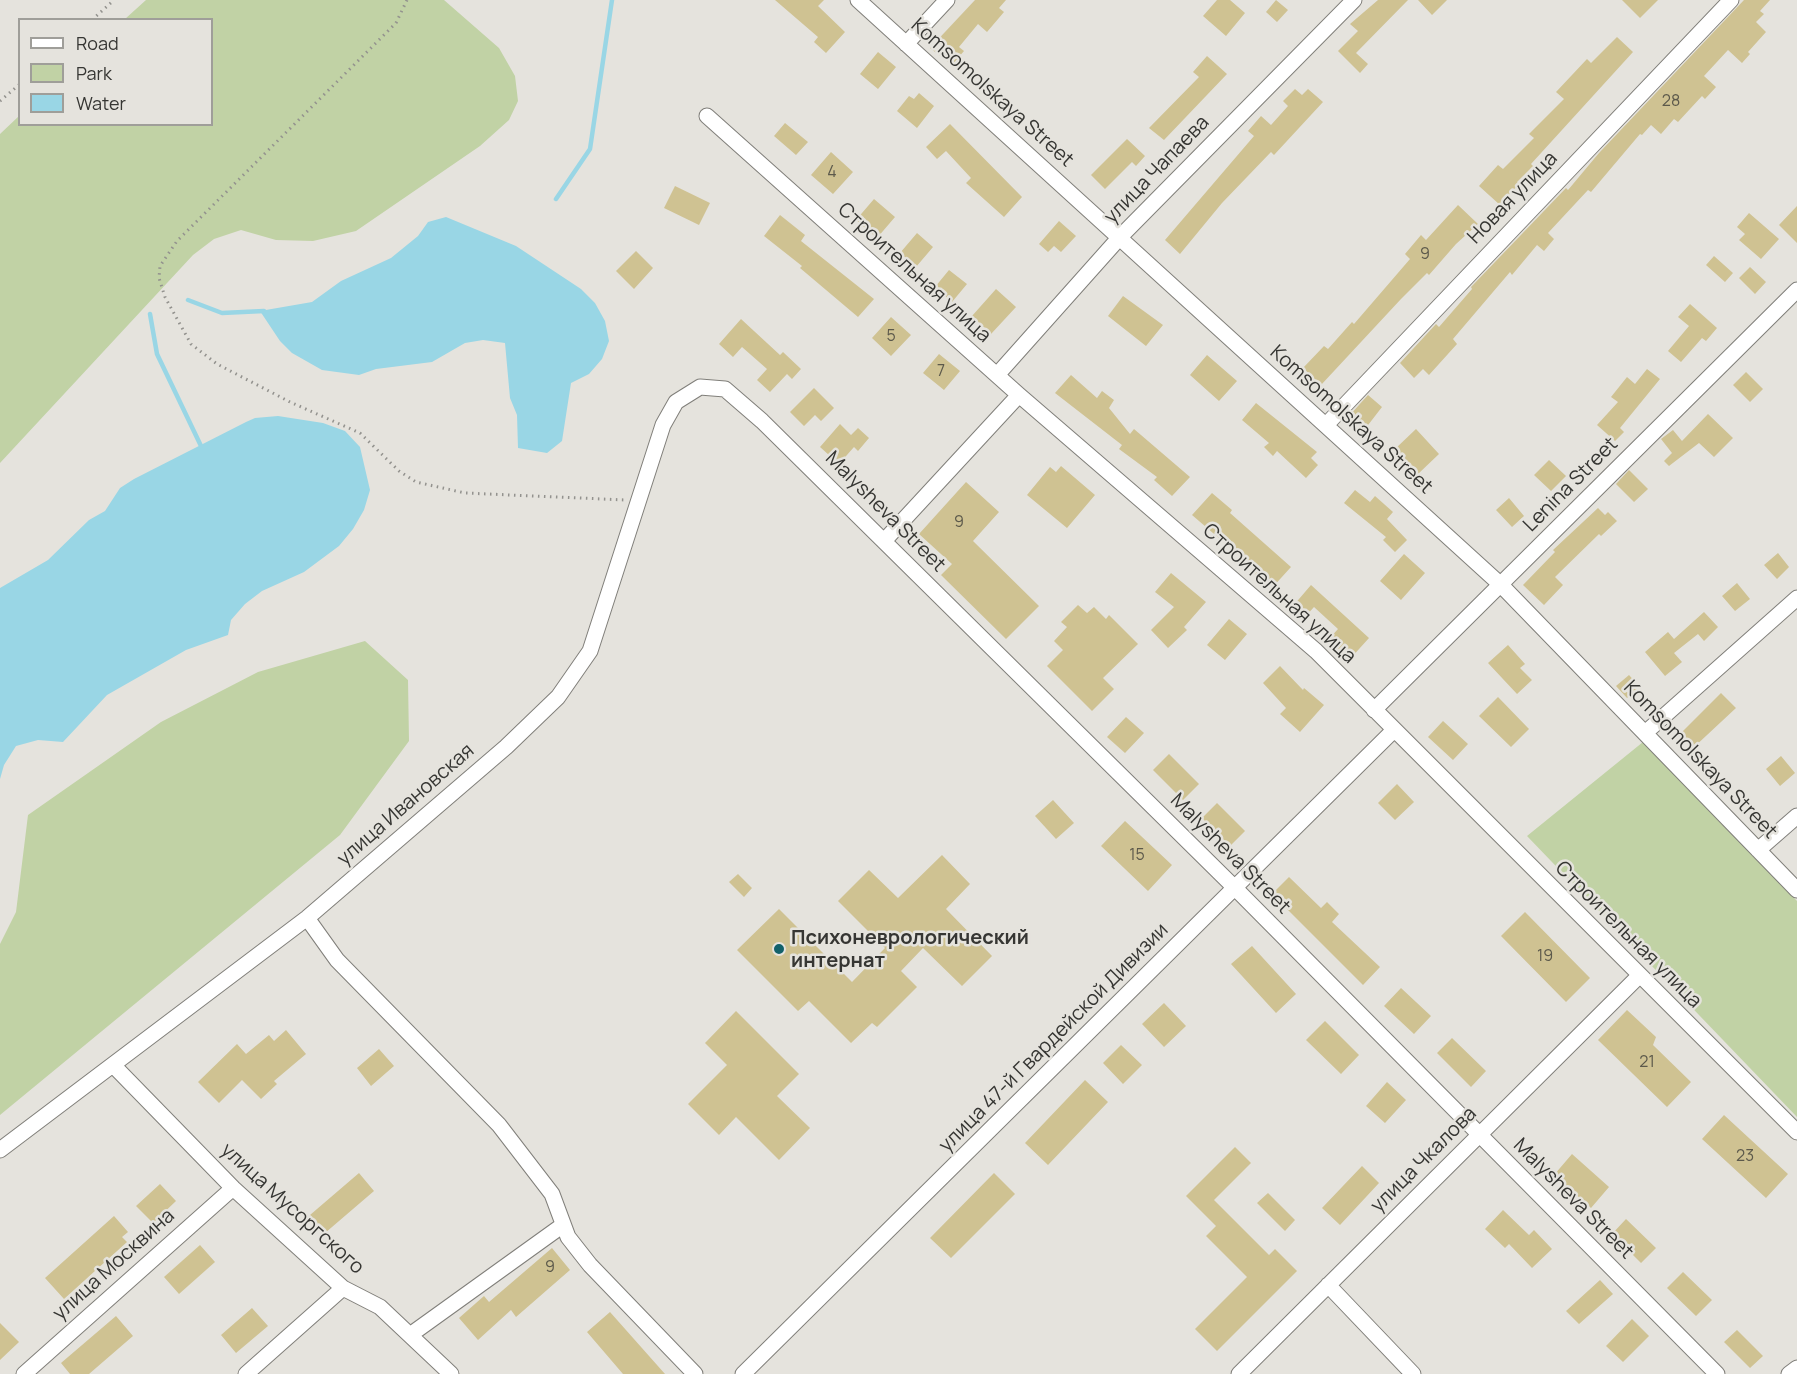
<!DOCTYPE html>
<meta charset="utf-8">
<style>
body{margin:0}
#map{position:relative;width:1797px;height:1374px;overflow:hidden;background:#e5e3dd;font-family:Manrope,sans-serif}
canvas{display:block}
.legend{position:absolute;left:18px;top:18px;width:195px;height:108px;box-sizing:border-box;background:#e5e3dd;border:2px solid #9f9e99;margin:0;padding:8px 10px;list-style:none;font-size:18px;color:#363633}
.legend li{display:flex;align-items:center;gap:12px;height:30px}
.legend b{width:30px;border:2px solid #9f9e99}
</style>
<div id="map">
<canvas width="1797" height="1374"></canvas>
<ul class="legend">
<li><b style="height:8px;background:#fff"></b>Road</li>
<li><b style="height:16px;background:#c1d2a5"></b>Park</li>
<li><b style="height:16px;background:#99d6e5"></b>Water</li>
</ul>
</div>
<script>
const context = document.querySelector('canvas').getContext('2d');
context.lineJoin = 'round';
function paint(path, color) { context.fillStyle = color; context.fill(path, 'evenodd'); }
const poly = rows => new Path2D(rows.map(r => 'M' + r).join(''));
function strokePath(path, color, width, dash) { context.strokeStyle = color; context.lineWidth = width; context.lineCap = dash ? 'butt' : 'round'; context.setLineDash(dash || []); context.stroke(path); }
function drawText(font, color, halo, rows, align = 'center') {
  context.font = font + ' Manrope,sans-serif'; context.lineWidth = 5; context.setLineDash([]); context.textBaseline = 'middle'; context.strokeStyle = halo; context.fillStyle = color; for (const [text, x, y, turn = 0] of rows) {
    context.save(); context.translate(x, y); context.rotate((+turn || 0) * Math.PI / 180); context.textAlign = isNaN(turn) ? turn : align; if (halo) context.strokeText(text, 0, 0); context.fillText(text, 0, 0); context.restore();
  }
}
paint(poly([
 [146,0,444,0,499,48,515,76,518,101,509,120,480,146,356,231,313,241,276,240,241,230,214,239,193,255,0,463,0,134,19,116,20,124,212,124,212,20,125,19],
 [365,641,408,680,409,741,340,835,0,1115,0,944,16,912,28,815,161,722,258,672],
 [1643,742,1797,901,1797,1117,1527,836]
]), '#c1d2a5');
paint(poly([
 [446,217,516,246,581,289,595,303,605,321,609,341,602,359,589,374,571,383,562,441,547,453,518,448,517,415,510,398,505,343,483,340,465,343,432,362,376,369,359,375,322,370,292,353,280,341,260,311,312,302,341,281,391,258,418,236,428,222],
 [278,416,323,423,345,431,360,447,370,490,364,510,353,529,339,546,304,572,262,591,245,604,231,620,228,635,186,650,107,695,63,742,38,740,16,746,4,765,0,779,0,588,48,560,89,520,105,511,120,488,134,479,246,422,255,418]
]), '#99d6e5');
strokePath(poly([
 [556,199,590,149,612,0],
 [188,300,222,313,264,311],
 [150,314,157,354,201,446]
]), '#99d6e5', 4.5);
paint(poly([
 [775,0,824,0,818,6,845,32,826,53,814,42,818,37],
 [975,0,1006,0,999,8,1004,12,987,32,978,24,959,47,964,51,952,65,930,48],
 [1217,0,1230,0,1245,13,1226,36,1203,16],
 [1276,0,1288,10,1277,22,1266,12],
 [1378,0,1408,0,1356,53,1368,64,1360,73,1338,51,1358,31,1350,24],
 [1418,0,1447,0,1432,15],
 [1622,0,1658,0,1640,18],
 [1744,0,1770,0,1760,11,1764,14,1756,22,1766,32,1748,52,1750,54,1742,63,1728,50,1704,76,1716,87,1705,99,1702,96,1678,122,1674,119,1661,134,1651,125,1642,135,1640,134,1591,192,1588,190,1548,233,1554,239,1544,251,1537,245,1512,275,1510,272,1453,339,1457,344,1429,375,1423,369,1414,378,1400,363,1436,324,1439,327,1472,289,1471,287,1566,188,1568,190,1599,153],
 [1617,37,1633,52,1531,164,1533,166,1517,182,1519,184,1500,205,1479,186,1498,165,1503,169,1534,138,1529,134,1564,99,1556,92,1587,59,1591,63],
 [878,52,896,67,878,89,860,74],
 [1207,56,1227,74,1164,140,1149,128,1199,77,1193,72],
 [1295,89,1302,95,1308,89,1323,102,1274,155,1271,152,1222,203,1180,254,1165,240,1254,136,1248,131,1261,116,1271,125,1288,106,1283,101],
 [919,93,934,106,917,128,897,111,909,96,914,99],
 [785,123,808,142,796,155,774,136],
 [950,124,1022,197,1004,217,966,183,971,178,946,151,937,159,926,147],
 [1127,139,1145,156,1136,166,1132,162,1105,189,1091,175],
 [831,152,853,172,833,194,811,175],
 [675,186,710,203,699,225,664,208],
 [874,199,895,217,877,238,856,220],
 [1458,205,1478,224,1456,244,1429,275,1427,273,1401,299,1321,385,1303,368,1324,346,1328,349,1352,322,1354,324,1410,259,1405,254,1421,235,1426,240],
 [1797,206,1797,243,1779,225],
 [1749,213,1779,239,1761,259,1739,240,1745,234,1737,227],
 [780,215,805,235,801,241,874,299,858,317,800,268,802,266,764,236],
 [1059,221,1076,236,1061,252,1054,246,1048,252,1039,244],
 [917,233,933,247,916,267,900,253],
 [636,251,653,268,634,289,616,271],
 [1714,256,1733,273,1725,282,1706,265],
 [1750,267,1766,282,1755,294,1739,278],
 [949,270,967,284,952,302,935,287],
 [996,289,1016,307,991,334,972,316],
 [1123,296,1163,325,1146,346,1108,316],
 [1690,304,1717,328,1706,341,1702,338,1681,362,1668,351,1689,326,1678,317],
 [891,317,911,335,891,356,872,338],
 [741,319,780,355,783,352,801,369,792,379,787,374,770,392,757,380,767,369,742,347,733,357,719,344],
 [939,354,960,371,944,390,923,373],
 [1207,355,1237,381,1219,401,1190,375],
 [1647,369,1660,379,1620,428,1624,432,1615,441,1597,425,1618,402,1611,397,1627,377,1635,384],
 [1746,372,1763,389,1750,402,1733,385],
 [1071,375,1097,398,1102,391,1114,400,1109,408,1130,434,1134,429,1190,477,1172,496,1154,480,1157,477,1119,449,1122,445,1055,393],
 [814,388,834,408,821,421,815,415,804,426,790,412],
 [1368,395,1382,407,1365,429,1349,416],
 [1256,403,1317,452,1311,458,1318,465,1306,478,1277,451,1273,456,1264,447,1269,443,1242,420],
 [1708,414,1733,438,1714,457,1699,443,1669,466,1664,461,1672,453,1661,439,1673,430,1682,441],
 [840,424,851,435,858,428,869,438,858,451,854,447,839,464,820,447],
 [1416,429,1439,454,1418,474,1395,449],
 [1549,460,1566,476,1551,491,1534,475],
 [1061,466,1095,495,1067,528,1027,495,1050,467,1056,472],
 [1629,470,1648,489,1634,502,1616,484],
 [966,482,999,512,973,541,1039,606,1006,639,941,575,952,564,919,534],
 [1355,490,1370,502,1375,496,1393,512,1387,519,1407,540,1395,552,1383,540,1386,537,1344,503],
 [1212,493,1232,510,1230,513,1291,567,1271,589,1253,573,1256,570,1192,515],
 [1509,498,1524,516,1512,527,1496,510],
 [1598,508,1605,515,1608,512,1617,521,1601,536,1599,534,1555,577,1563,585,1544,605,1523,585,1555,552,1553,550],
 [1778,553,1789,567,1777,579,1764,565],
 [1404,554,1425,573,1401,600,1380,581],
 [1171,573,1206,602,1184,627,1187,630,1168,648,1151,630,1174,607,1155,592],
 [1737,583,1750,599,1735,611,1722,596],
 [1311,585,1369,638,1350,659,1328,640,1338,629,1314,607,1305,617,1293,606],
 [1078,605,1087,613,1094,607,1106,619,1109,615,1138,644,1103,678,1114,689,1092,711,1047,666,1063,650,1054,641,1067,627,1061,622],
 [1704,612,1718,627,1704,641,1698,634,1674,653,1682,662,1665,676,1645,652,1668,632,1674,639],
 [1229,619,1247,634,1225,660,1207,645],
 [1508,645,1525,664,1520,668,1532,680,1517,694,1488,663],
 [1280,666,1303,690,1304,688,1324,705,1300,732,1280,714,1286,708,1263,683],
 [1629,675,1640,687,1627,698,1616,686],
 [1721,693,1736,708,1692,749,1679,735],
 [1498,697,1529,729,1511,747,1479,716],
 [1126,717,1144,733,1125,753,1107,737],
 [1443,721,1468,744,1453,760,1428,737],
 [1169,754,1199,784,1183,800,1153,770],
 [1781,756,1795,773,1780,786,1766,769],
 [1397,784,1414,802,1395,820,1378,803],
 [1053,800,1074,823,1056,839,1035,816],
 [1217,803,1245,831,1230,846,1202,818],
 [1125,821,1172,865,1148,891,1101,846],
 [942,855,970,884,946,909,992,956,962,986,923,948,901,971,917,987,877,1027,872,1023,851,1043,809,1001,798,1011,737,950,779,909,852,982,885,948,838,901,869,870,898,898],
 [738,874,752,888,744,897,729,882],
 [1289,877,1321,908,1327,902,1339,914,1332,922,1380,967,1363,985,1272,894],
 [1525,912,1590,978,1566,1002,1501,936],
 [1252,946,1296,994,1276,1013,1231,964],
 [1401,988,1431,1016,1414,1034,1384,1006],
 [1164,1003,1186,1026,1164,1047,1142,1024],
 [1627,1010,1656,1037,1653,1045,1691,1082,1667,1107,1598,1040],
 [736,1011,799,1074,777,1096,810,1128,779,1160,736,1117,719,1135,688,1104,727,1065,705,1043],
 [1325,1021,1359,1055,1341,1074,1306,1040],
 [286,1030,306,1054,274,1081,277,1084,261,1099,242,1080,219,1103,198,1082,237,1044,246,1054,269,1035,274,1041],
 [1452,1038,1486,1071,1471,1087,1437,1053],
 [1121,1045,1142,1065,1123,1084,1103,1063],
 [379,1049,394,1066,371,1086,357,1068],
 [1085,1080,1108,1102,1048,1165,1025,1143],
 [1387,1082,1406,1100,1385,1123,1366,1106],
 [1724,1115,1788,1174,1766,1198,1702,1139],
 [1235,1147,1251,1163,1214,1200,1269,1255,1275,1249,1297,1271,1217,1351,1195,1329,1247,1277,1206,1236,1216,1226,1186,1196],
 [1572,1154,1609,1187,1591,1208,1554,1175],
 [1362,1166,1379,1183,1340,1225,1322,1208],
 [359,1173,374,1191,325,1233,310,1215],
 [994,1173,1015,1194,951,1258,930,1238],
 [160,1184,176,1201,153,1223,136,1206],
 [1268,1193,1295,1220,1285,1231,1257,1203],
 [1503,1210,1529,1235,1534,1230,1552,1249,1532,1268,1509,1244,1505,1248,1485,1229],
 [114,1216,128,1232,122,1237,127,1242,64,1299,45,1278],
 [1626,1219,1656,1248,1641,1263,1612,1234],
 [200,1245,215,1262,179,1294,164,1277],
 [552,1248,570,1270,516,1317,511,1310,478,1340,459,1318,484,1296,489,1302],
 [1683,1272,1712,1300,1696,1316,1667,1288],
 [1600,1280,1613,1294,1579,1324,1566,1311],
 [252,1308,268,1326,236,1353,221,1335],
 [610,1312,665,1374,623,1374,587,1332],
 [116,1316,133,1336,89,1374,70,1374,61,1363],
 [1632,1319,1649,1336,1623,1362,1606,1346],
 [0,1323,19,1342,0,1360],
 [1737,1330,1763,1356,1750,1368,1724,1342]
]), '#cfc292');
const minor = poly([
 [858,0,1501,585,1797,890],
 [906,44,947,0],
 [707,116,1019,395,1316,651,1797,1132],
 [997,375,1120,237,1354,0],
 [1326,425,1731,0],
 [884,541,1019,395],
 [1374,710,1797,290],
 [1645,733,1797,598],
 [1758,850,1797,816],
 [307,918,337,960,499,1125,552,1194,568,1237,590,1265,695,1374],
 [113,1065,233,1188,343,1288,380,1307,451,1374],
 [0,1150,307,918,506,747,558,697,590,651,663,425,676,402,700,387,725,389,762,421,1235,888,1717,1374],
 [1328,1285,1413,1374],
 [410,1335,563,1225],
 [24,1374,233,1188],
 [246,1374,343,1288],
 [743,1374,1394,730],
 [1239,1374,1639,976],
 [1789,1374,1797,1368]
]);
strokePath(minor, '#807f7a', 17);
strokePath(poly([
 [407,0,396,23,177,241,160,266,159,278,165,297,191,344,217,364,290,402,360,433,399,471,416,482,465,493,625,500],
 [92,20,114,0],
 [0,101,20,84]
]), '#93928e', 3, [1.5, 4.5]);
strokePath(minor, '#fff', 15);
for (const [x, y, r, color] of [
 [779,949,6,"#12616a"]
]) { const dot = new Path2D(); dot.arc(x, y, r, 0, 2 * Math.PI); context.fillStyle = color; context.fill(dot); strokePath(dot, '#e5e3dd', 2); }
drawText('16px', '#5c594b', null, [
 ["28",1671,102],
 ["4",832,173],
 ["9",1425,255],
 ["5",891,337],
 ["7",941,372],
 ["9",959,523],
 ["15",1137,856],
 ["19",1545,957],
 ["21",1647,1063],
 ["23",1745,1157],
 ["9",550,1268]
]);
drawText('20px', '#363633', '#e5e3dd', [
 ["Komsomolskaya Street",992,93,42],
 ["улица Чапаева",1157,170,-46],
 ["Новая улица",1513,198,-46],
 ["Строительная улица",914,273,42],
 ["Komsomolskaya Street",1351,420,42],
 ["Lenina Street",1571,485,-45],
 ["Malysheva Street",885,512,45],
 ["Строительная улица",1279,594,42],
 ["Komsomolskaya Street",1700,760,46],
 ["улица Ивановская",406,805,-41],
 ["Malysheva Street",1230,854,45],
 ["Строительная улица",1628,935,45],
 ["улица 47-й Гвардейской Дивизии",1054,1038,-45],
 ["улица Чкалова",1424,1160,-45],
 ["Malysheva Street",1573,1199,45],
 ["улица Мусоргского",292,1209,42],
 ["улица Москвина",114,1265,-42]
]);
drawText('bold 20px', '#363633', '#e5e3dd', [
 ["Психоневрологический",791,938],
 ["интернат",791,961]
], 'left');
</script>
